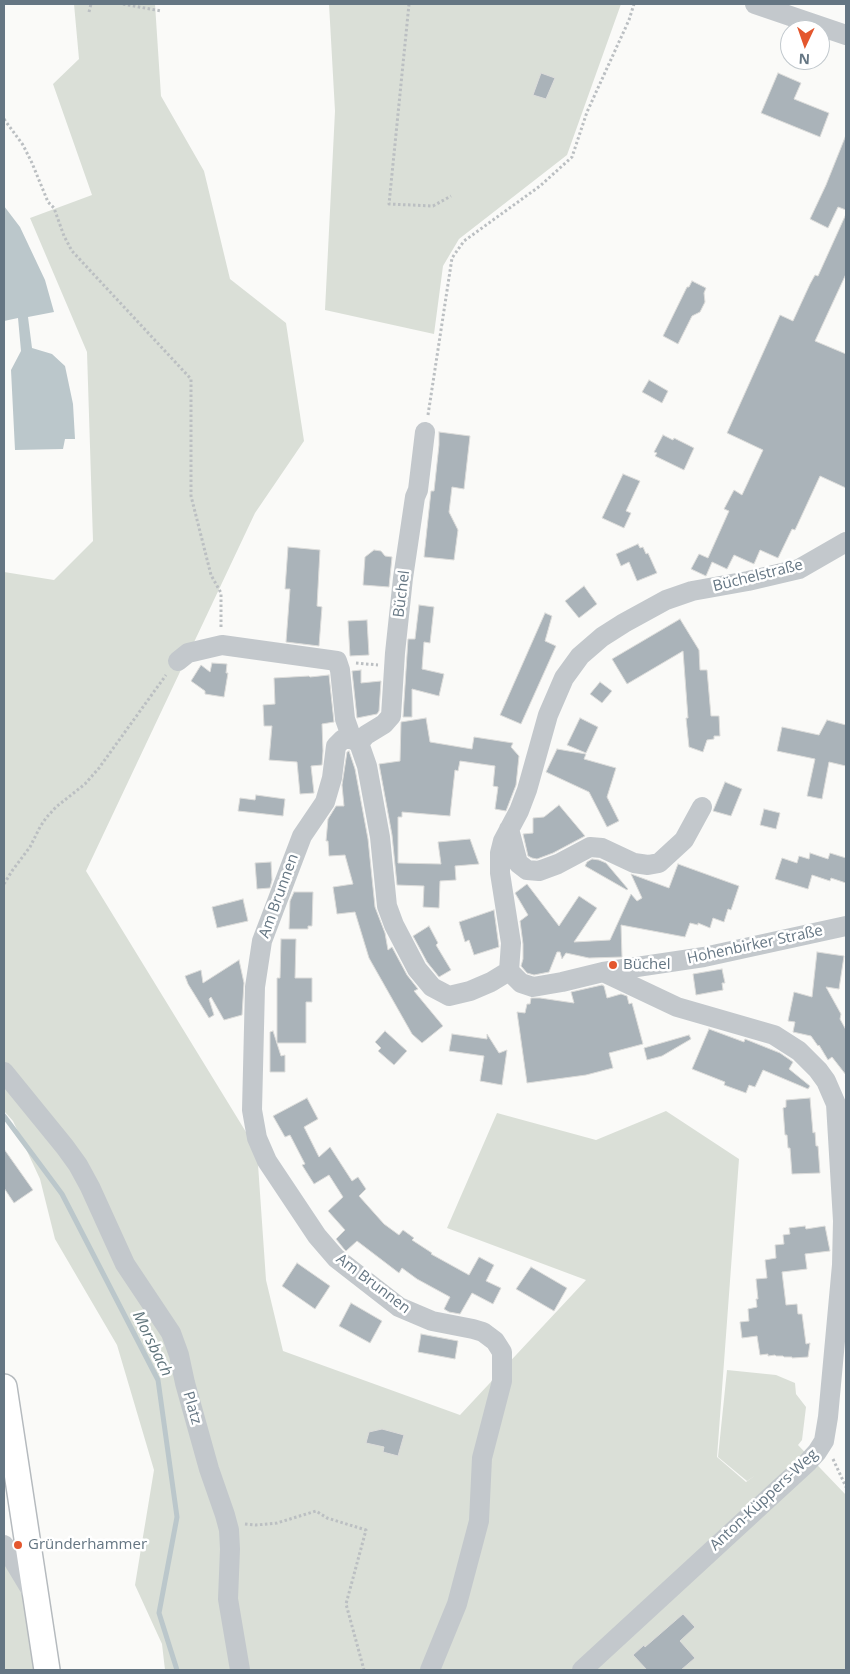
<!DOCTYPE html>
<meta charset="utf-8">
<style>
body{margin:0}
#map{position:relative;width:850px;height:1674px;overflow:hidden;background:#fafaf8;font-family:"Open Sans",sans-serif}
canvas{display:block}
.frame{position:absolute;inset:0;border:5px solid #657683;pointer-events:none}
.north{position:absolute;left:780px;top:20px;width:50px;height:50px;box-sizing:border-box;background:#fff;border:1px solid #c1c8cd;border-radius:50%;rotate:183deg;font-size:14px;font-weight:700;line-height:20px;text-align:center;color:#657683}
.north::after{content:'';display:block;margin:auto;width:18px;height:22px;background:#e4572e;clip-path:polygon(50% 0,100% 100%,50% 72%,0 100%)}
</style>
<div id="map">
<canvas width="850" height="1674"></canvas>
<div class="frame"></div>
<div class="north">N</div>
</div>
<script>
const context = document.querySelector('canvas').getContext('2d');
context.lineJoin = 'round';
function paint(path, color) { context.fillStyle = color; context.fill(path, 'evenodd'); }
const poly = rows => new Path2D(rows.map(r => 'M' + r).join(''));
function strokePath(path, color, width, dash) { context.strokeStyle = color; context.lineWidth = width; context.lineCap = dash ? 'butt' : 'round'; context.setLineDash(dash || []); context.stroke(path); }
function drawText(font, color, halo, rows, align = 'center') {
  context.font = font + ' "Open Sans",sans-serif'; context.lineWidth = 5; context.setLineDash([]); context.textBaseline = 'middle'; context.strokeStyle = halo; context.fillStyle = color; for (const [text, x, y, turn = 0] of rows) {
    context.save(); context.translate(x, y); context.rotate((+turn || 0) * Math.PI / 180); context.textAlign = isNaN(turn) ? turn : align; if (halo) context.strokeText(text, 0, 0); context.fillText(text, 0, 0); context.restore();
  }
}
paint(poly([
 [74,4,155,4,161,96,204,171,230,279,286,323,304,441,255,513,86,871,257,1150,266,1280,283,1351,460,1415,586,1280,447,1228,497,1113,596,1140,666,1111,739,1159,717,1457,746,1482,756,1475,747,1481,718,1457,727,1370,776,1375,795,1383,796,1394,806,1407,802,1440,798,1445,846,1495,846,1670,165,1670,162,1644,135,1585,154,1470,117,1345,55,1239,40,1179,13,1121,4,1111,4,572,54,580,93,541,87,352,30,218,92,195,53,84,79,59],
 [329,4,621,4,567,155,459,239,443,266,434,334,325,310,335,111],
 [4,1543,23,1571,37,1670,4,1670]
]), '#dadfd7');
paint(poly([
 [4,206,20,227,45,280,54,312,28,317,32,348,52,354,65,366,73,404,75,439,65,439,63,449,15,450,11,370,21,351,18,318,4,321]
]), '#bbc7cb');
strokePath(poly([
 [4,1116,62,1194,158,1380,177,1517,159,1613,177,1670]
]), '#bbc7cb', 5);
const building = poly([
 [541,73,555,78,546,99,533,95,541,73],
 [778,73,801,83,794,99,829,113,820,137,761,113,778,73],
 [846,135,846,210,838,207,828,228,810,219,826,185,846,135],
 [846,214,846,274,815,341,846,354,846,488,820,476,795,530,792,529,778,558,760,550,754,564,734,555,727,569,712,562,706,576,691,569,699,554,708,558,729,511,724,509,734,490,742,495,763,450,727,433,780,315,793,321,810,284,815,275,818,276,846,214],
 [692,281,706,288,704,293,705,302,700,312,692,316,678,344,663,336,687,287,689,287,692,281],
 [649,380,668,391,662,403,642,392,649,380],
 [439,432,470,436,464,489,452,487,449,512,458,530,454,560,424,557,431,491,434,491,439,445,439,432],
 [663,435,673,440,674,438,694,448,684,470,655,456,657,453,654,452,663,435],
 [623,474,640,481,626,511,631,513,624,528,602,518,623,474],
 [638,544,640,548,643,547,646,554,648,553,657,573,637,581,629,562,621,566,616,554,638,544],
 [288,547,320,550,317,606,322,607,319,646,286,642,290,589,285,589,288,547],
 [374,550,381,551,385,556,392,557,389,587,363,585,365,557,374,550],
 [584,586,597,604,579,618,565,601,584,586],
 [419,605,434,607,430,643,424,642,422,669,444,674,439,696,412,689,412,717,403,717,408,639,415,639,419,605],
 [545,613,552,616,545,641,556,646,521,724,500,715,545,613],
 [680,619,699,650,700,670,707,670,711,716,719,716,720,736,714,736,714,739,707,740,703,752,689,747,686,718,688,718,683,651,627,684,612,659,680,619],
 [367,620,369,655,350,656,348,621,367,620],
 [212,663,227,664,226,673,228,673,224,697,205,694,205,691,191,681,201,665,210,672,212,663],
 [361,670,361,683,381,681,379,711,377,714,357,718,352,671,361,670],
 [329,675,334,722,322,724,323,751,322,765,311,766,314,793,300,794,297,762,269,760,272,726,264,726,263,705,275,704,274,678,309,676,310,677,329,675],
 [600,682,612,691,602,703,590,694,600,682],
 [426,718,430,742,472,749,474,737,513,743,511,747,519,756,516,785,506,811,495,809,498,787,493,786,495,766,460,761,458,771,455,770,450,816,402,812,402,817,398,817,398,863,441,864,438,842,470,839,479,864,455,866,456,880,440,881,439,908,423,907,424,886,397,885,392,835,379,764,400,761,401,722,426,718],
 [580,718,598,727,586,753,567,745,580,718],
 [827,720,846,725,846,766,829,762,822,799,807,796,815,759,777,751,782,727,819,735,827,720],
 [557,749,586,754,584,759,616,768,607,797,619,821,607,827,589,792,546,772,557,749],
 [349,751,355,769,368,839,375,907,385,933,388,950,392,947,407,975,418,989,414,991,443,1026,422,1043,412,1034,369,958,355,912,337,914,333,887,353,884,345,855,329,856,328,841,326,841,328,819,336,806,344,806,342,785,347,752,349,751],
 [725,782,742,789,731,816,713,811,725,782],
 [256,795,285,799,283,816,238,811,240,798,255,800,256,795],
 [559,805,585,836,553,853,537,859,532,858,528,856,523,834,533,833,533,818,544,817,559,805],
 [764,809,780,813,776,829,760,825,764,809],
 [810,853,828,859,830,853,846,858,846,883,831,878,830,881,812,875,808,889,775,879,782,858,797,863,799,856,809,859,810,853],
 [592,859,599,860,606,863,628,889,627,890,585,866,587,862,592,859],
 [271,862,272,880,270,888,257,889,255,863,271,862],
 [678,864,739,886,731,910,728,909,724,922,713,918,710,928,698,923,698,925,690,923,685,937,621,925,622,957,589,958,566,953,562,959,560,952,557,952,549,972,534,975,527,973,521,966,523,959,523,944,520,921,528,915,515,893,527,884,559,926,579,896,597,908,574,942,610,940,631,894,637,901,642,898,631,874,669,888,678,864],
 [294,892,313,892,312,926,308,926,308,929,289,929,290,901,294,892],
 [243,899,248,921,217,928,212,907,243,899],
 [494,910,499,947,474,955,469,940,465,942,459,922,494,910],
 [429,926,438,943,436,945,451,970,439,977,427,962,413,936,429,926],
 [281,939,296,939,295,978,312,978,312,1002,306,1002,306,1043,277,1043,277,978,280,978,281,939],
 [817,952,844,956,839,989,826,987,841,1014,840,1019,846,1030,846,1075,832,1057,828,1060,819,1045,818,1046,811,1036,793,1032,795,1022,788,1021,794,992,812,997,817,952],
 [239,960,244,983,242,1015,224,1020,211,997,209,999,214,1015,209,1018,188,984,185,976,201,970,203,983,239,960],
 [722,969,725,983,722,983,723,990,696,995,693,974,722,969],
 [602,985,604,986,607,998,621,994,627,996,629,1004,632,1003,643,1044,609,1053,613,1068,586,1075,527,1083,517,1012,525,1013,527,1004,530,1004,531,998,540,998,574,1003,571,992,602,985],
 [709,1029,744,1042,745,1039,780,1053,793,1062,789,1069,810,1086,808,1089,763,1070,755,1087,749,1085,746,1093,724,1085,725,1082,692,1069,709,1029],
 [273,1031,281,1056,285,1055,285,1072,270,1072,270,1032,273,1031],
 [385,1031,407,1051,394,1065,378,1051,381,1048,375,1042,385,1031],
 [452,1034,487,1039,487,1034,499,1053,507,1050,502,1085,480,1081,484,1056,449,1051,452,1034],
 [689,1035,691,1039,662,1056,647,1060,644,1048,689,1035],
 [307,1098,318,1119,304,1127,319,1157,330,1147,352,1181,358,1177,366,1189,359,1196,384,1224,399,1235,403,1230,414,1238,412,1240,432,1253,431,1254,469,1275,479,1257,494,1265,486,1281,501,1288,493,1304,472,1293,460,1314,449,1312,444,1309,450,1297,417,1279,402,1268,399,1273,357,1241,346,1251,344,1249,336,1239,345,1230,328,1211,343,1197,329,1175,314,1184,302,1165,305,1164,290,1135,285,1137,273,1116,307,1098],
 [810,1098,813,1133,815,1132,816,1146,818,1146,820,1173,792,1174,790,1148,788,1148,787,1135,785,1135,783,1108,786,1107,786,1100,810,1098],
 [4,1149,33,1190,14,1203,4,1188,4,1149],
 [805,1226,806,1229,825,1226,830,1251,805,1254,807,1269,782,1272,786,1305,797,1304,798,1314,802,1314,806,1344,810,1343,808,1357,792,1358,792,1357,784,1357,783,1356,776,1356,775,1355,768,1356,768,1354,760,1355,757,1336,742,1338,740,1322,749,1321,748,1309,757,1307,756,1299,758,1299,756,1279,767,1278,765,1260,776,1258,775,1245,784,1244,783,1235,790,1234,789,1228,805,1226],
 [297,1263,330,1286,315,1309,282,1286,297,1263],
 [531,1267,567,1288,554,1311,516,1289,531,1267],
 [351,1303,382,1321,370,1343,339,1326,351,1303],
 [421,1334,458,1341,455,1359,418,1352,421,1334],
 [382,1429,404,1435,398,1456,383,1452,384,1447,366,1443,369,1432,382,1429],
 [683,1614,695,1627,680,1641,695,1658,681,1670,647,1670,633,1655,644,1645,645,1647,683,1614]
]);
paint(building, '#aab3b9');
strokePath(building, '#dcdcda', 1);
const major = poly([
 [4,1387,47,1670]
]);
strokePath(major, '#b5babe', 28);
strokePath(poly([
 [123,4,161,11],
 [409,4,389,204,433,206,451,196],
 [89,12,91,4],
 [4,119,23,145,32,163,48,202,54,208,64,236,72,251,191,379,191,496,211,575,221,593,221,628],
 [428,415,452,258,464,241,540,186,572,157,587,112,629,20,634,4],
 [356,663,378,665],
 [4,884,12,871,30,847,40,827,46,818,56,807,85,784,99,768,166,675],
 [833,1459,846,1487],
 [245,1524,256,1525,277,1523,316,1511,327,1518,366,1530,346,1604,364,1670]
]), '#bbbfc2', 3, [2.5, 2.5]);
strokePath(poly([
 [755,4,846,35],
 [846,542,799,569,748,581,692,591,666,600,624,623,602,637,580,656,564,678,548,715,527,790,519,811,503,841,500,853,500,873,511,943,509,971,521,983,533,987,562,982,603,972,704,957,846,926],
 [178,661,188,653,222,645,337,661,340,670,345,719,352,739],
 [359,743,366,735,384,724,391,716,395,653,403,578,415,497,418,490,425,432],
 [509,829,518,863,527,870,539,871,558,864,590,847,602,848,634,863,648,865,659,863,684,840,702,807],
 [4,1072,65,1147,78,1165,90,1187,125,1264,171,1333,179,1355,185,1383,209,1469,225,1515,229,1530,230,1549,228,1599,240,1670],
 [4,1545,33,1593],
 [430,1670,457,1604,479,1521,482,1458,502,1381,502,1352,495,1341,483,1332,473,1329,432,1321,399,1307,336,1258,317,1236,267,1161,257,1138,252,1110,255,987,262,941,302,836,325,802,332,778,336,746,343,739,352,739,359,743,367,766,380,837,387,906,394,925,417,969,432,987,449,996,470,991,491,982,509,971],
 [582,1670,807,1463,817,1452,824,1441,828,1417,842,1265,843,1221,836,1104,826,1081,818,1070,799,1051,774,1035,677,1007,603,972]
]), '#c3c8cc', 20);
strokePath(major, '#fff', 25);
for (const [x, y, r, color] of [
 [613,965,5,"#e4572e"],
 [18,1545,5,"#e4572e"]
]) { const dot = new Path2D(); dot.arc(x, y, r, 0, 2 * Math.PI); context.fillStyle = color; context.fill(dot); strokePath(dot, '#fff', 2); }
drawText('15px', '#657683', '#fff', [
 ["Büchelstraße",758,576,-14],
 ["Büchel",402,594,-83],
 ["Am Brunnen",279,896,-70],
 ["Hohenbirker Straße",755,945,-12],
 ["Am Brunnen",373,1284,37],
 ["Platz",192,1408,74],
 ["Anton-Küppers-Weg",764,1500,-43]
]);
drawText('15px', '#657683', '#fff', [
 ["Büchel",623,965],
 ["Gründerhammer",28,1545]
], 'left');
drawText('italic 16px', '#60757c', '#fff', [
 ["Morsbach",152,1344,64]
]);
</script>
